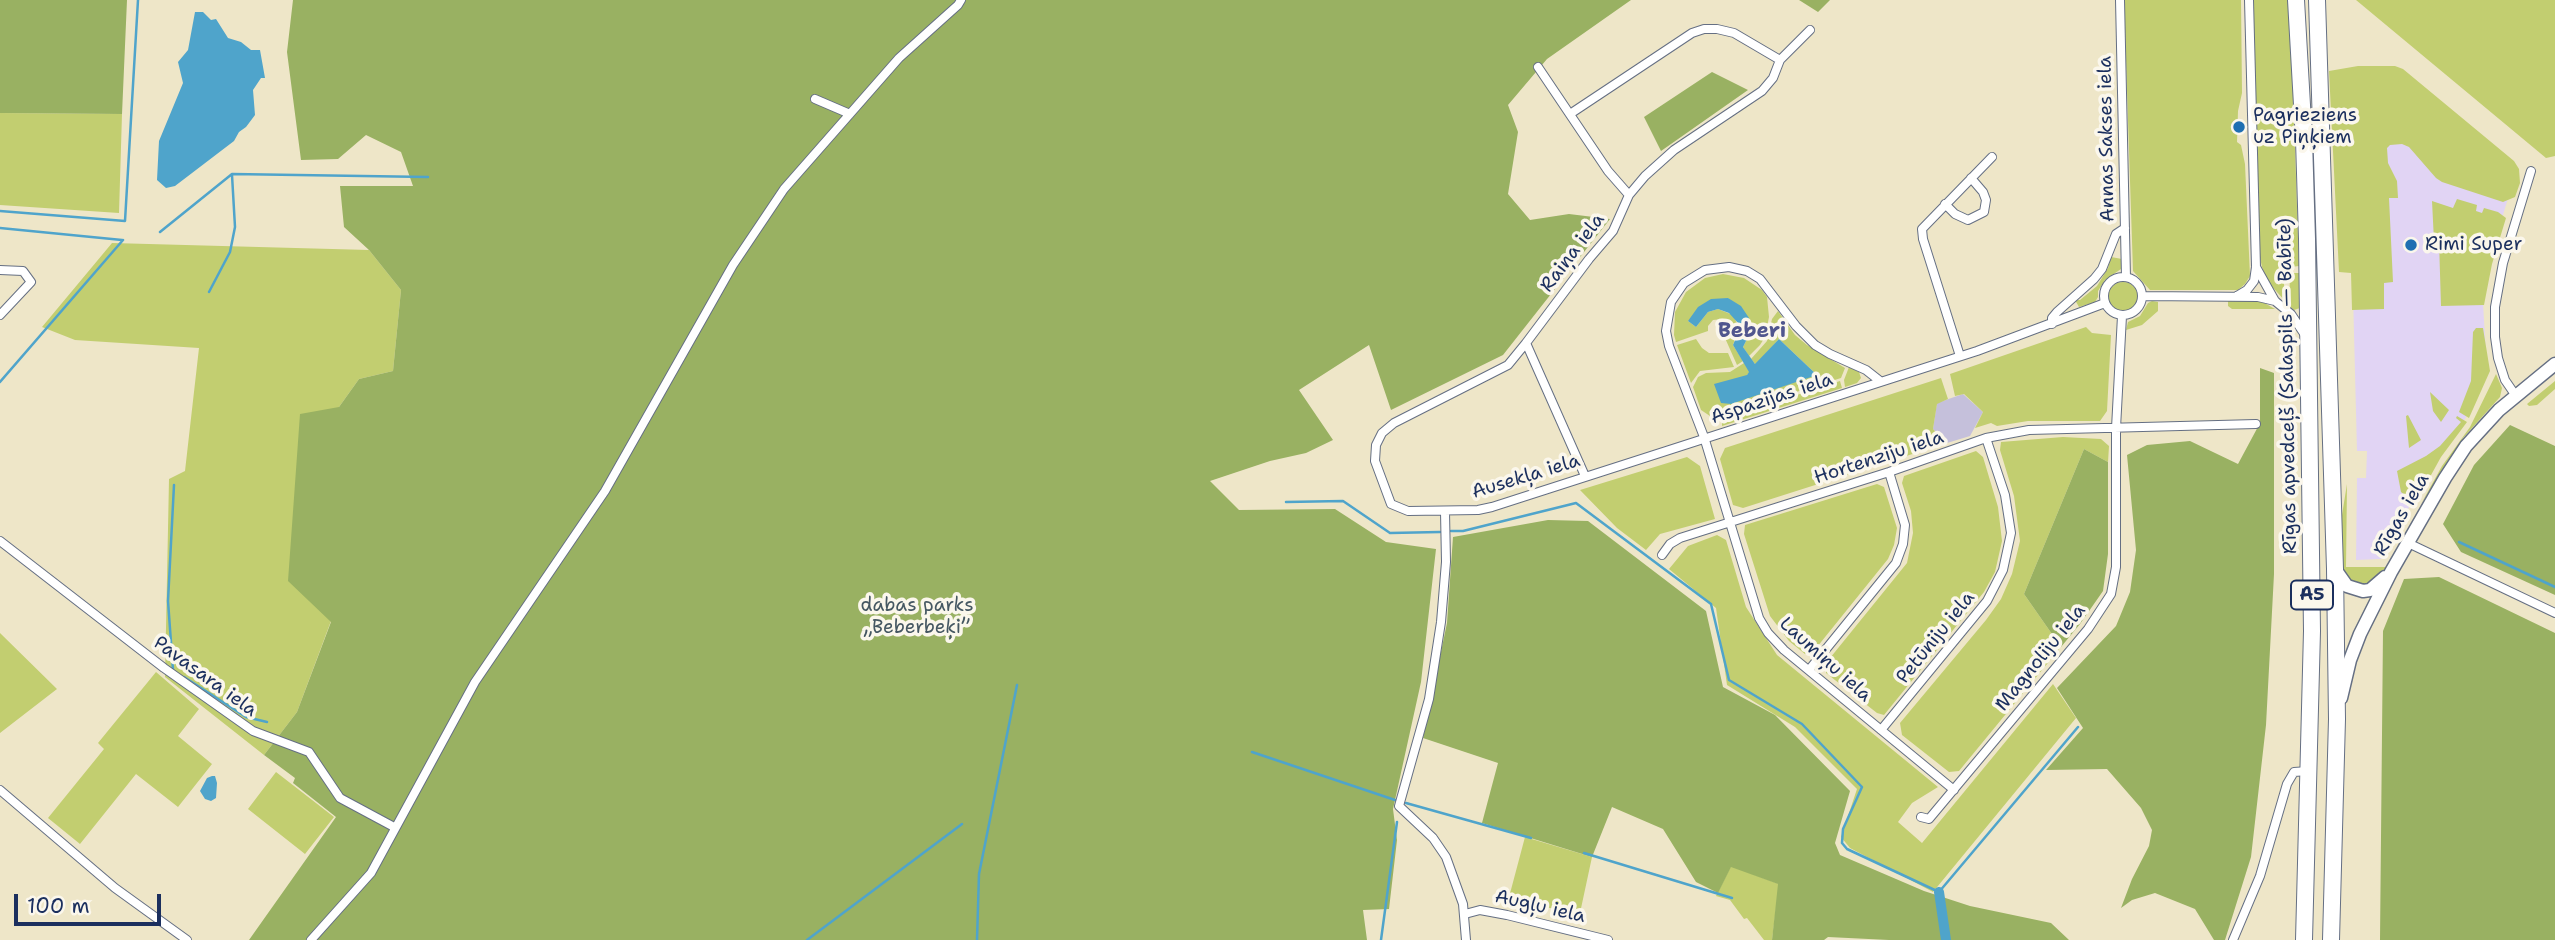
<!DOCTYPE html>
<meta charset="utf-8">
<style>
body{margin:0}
#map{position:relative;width:2555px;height:940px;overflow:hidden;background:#eee6c8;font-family:"Shantell Sans",sans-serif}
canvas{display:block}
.scale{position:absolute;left:14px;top:894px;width:147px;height:32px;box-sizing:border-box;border:4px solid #1b2f5e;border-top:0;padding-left:9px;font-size:21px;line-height:24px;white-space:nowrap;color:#1b2f5e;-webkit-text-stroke:5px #fbf7ec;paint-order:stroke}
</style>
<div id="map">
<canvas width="2555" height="940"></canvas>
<div class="scale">100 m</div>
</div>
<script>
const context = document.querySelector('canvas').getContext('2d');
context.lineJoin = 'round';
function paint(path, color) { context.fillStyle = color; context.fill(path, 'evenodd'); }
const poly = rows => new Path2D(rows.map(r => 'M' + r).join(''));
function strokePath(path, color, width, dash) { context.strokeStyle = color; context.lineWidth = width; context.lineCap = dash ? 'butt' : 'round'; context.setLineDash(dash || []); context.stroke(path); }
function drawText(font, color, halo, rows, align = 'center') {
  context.font = font + ' "Shantell Sans",sans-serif'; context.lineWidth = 7; context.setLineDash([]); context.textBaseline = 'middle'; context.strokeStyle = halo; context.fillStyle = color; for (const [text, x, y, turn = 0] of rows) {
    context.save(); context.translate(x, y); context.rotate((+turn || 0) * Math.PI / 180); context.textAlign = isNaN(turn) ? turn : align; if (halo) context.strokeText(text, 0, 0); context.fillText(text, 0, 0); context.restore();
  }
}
paint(poly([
 [2410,133,2509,195,2489,261,2483,303,2487,372,2469,412,2456,434,2434,461,2381,559,2356,560,2357,478,2366,478,2367,451,2357,451,2349,136]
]), '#e1d4f4');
paint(poly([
 [1963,394,1983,412,1970,436,1947,443,1933,429,1937,403]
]), '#c5c0db');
paint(poly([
 [2124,0,2241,0,2242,93,2238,111,2237,142,2241,145,2245,164,2250,276,2245,284,2238,290,2150,290,2133,271],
 [2253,0,2290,0,2299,266,2283,268,2285,301,2268,282,2262,267,2259,253],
 [2356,0,2555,0,2555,156,2546,158],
 [2358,66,2395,66,2403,69,2514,161,2519,169,2520,183,2515,197,2503,202,2442,182,2436,178,2409,147,2402,144,2390,145,2387,148,2388,163,2397,181,2398,198,2389,198,2393,282,2384,283,2384,309,2352,310,2351,273,2339,272,2329,71],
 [0,113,122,114,119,213,0,205],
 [2457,199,2477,205,2476,211,2482,213,2484,208,2498,212,2506,218,2492,264,2484,305,2441,306,2439,241,2434,241,2432,201,2453,208],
 [112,243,369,250,401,290,393,371,359,379,339,407,331,621,297,712,264,755,165,677,169,479,185,471,199,348,75,340,42,327],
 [2111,257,2122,259,2121,269,2105,280,2098,291,2098,297,2095,302,2079,307,2075,300,2080,300,2097,286,2108,268],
 [2294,273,2299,273,2300,308,2294,310,2289,306,2290,276],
 [1723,274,1744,278,1762,290,1767,297,1769,317,1765,337,1760,345,1749,356,1743,347,1749,335,1728,298,1688,321,1696,327,1708,312,1718,309,1733,315,1739,327,1733,345,1743,361,1737,365,1725,338,1729,334,1730,327,1723,319,1713,320,1708,326,1708,331,1676,342,1674,335,1675,312,1686,292,1705,278],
 '2108 297a15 15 0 1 1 30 0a15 15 0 1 1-30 0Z',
 [2228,300,2261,301,2275,309,2232,309,2228,306],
 [2152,301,2158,302,2158,311,2142,325,2126,330,2128,322,2140,316,2148,303],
 [1778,311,1795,335,1807,345,1845,368,1841,378,1713,418,1701,410,1693,387,1698,377,1706,373,1730,372,1744,363,1750,372,1747,375,1817,375,1779,339,1756,365,1751,359,1767,341,1772,319],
 [2086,327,2092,333,2111,335,2107,411,2100,421,2028,421,1997,426,1991,423,1975,428,1983,412,1964,394,1955,396,1950,374],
 [2476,328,2483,328,2490,371,2469,418,2459,412,2471,381,2473,332],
 [1696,339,1702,348,1709,353,1728,353,1734,367,1700,371,1691,383,1677,345],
 [1849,367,1859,372,1861,378,1857,383,1845,387,1844,380],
 [2496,374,2502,388,2500,397,2463,438,2421,504,2442,466,2470,427],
 [1941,378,1948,399,1937,404,1933,429,1947,443,1743,508,1733,505,1720,459,1725,448],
 [1840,381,1842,388,1722,426,1722,419],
 [2555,381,2555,389,2537,405,2529,406,2527,404],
 [2430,392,2449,410,2441,422,2433,411],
 [2408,415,2421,440,2409,448,2406,416],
 [2457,416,2467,422,2441,457,2415,504,2401,492,2397,471,2426,456,2440,446,2461,422,2456,418],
 [2063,437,2101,439,2109,446,2108,462,2084,449,2024,594,2061,647,1959,771,1949,772,1902,735,1900,723,1986,620,2001,599,2012,574,2020,541,2014,496,2000,450,2001,442],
 [1976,451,1983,457,1998,507,2002,541,1995,572,1984,592,1884,715,1877,713,1826,673,1826,663,1907,563,1913,533,1911,511,1902,483,1904,476],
 [1687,457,1700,466,1715,519,1660,534,1646,550,1617,528,1580,490],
 [1877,484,1884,487,1897,528,1894,545,1888,559,1813,652,1805,654,1789,641,1770,616,1744,534,1745,525],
 [2347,484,2346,567,2388,567,2383,575,2368,585,2361,586,2348,579,2342,565,2342,515],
 [1717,535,1726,540,1746,607,1777,655,1938,787,1912,803,1898,822,1922,843,2053,684,2076,718,1933,892,1850,848,1841,837,1857,789,1795,727,1727,685,1716,608,1669,569,1688,546],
 [0,633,57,689,0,733],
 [156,672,199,709,178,736,212,764,178,807,136,774,80,844,48,818,104,749,98,743],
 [276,772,334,817,305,854,248,809],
 [1525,837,1592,857,1580,913,1508,901],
 [1731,866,1779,884,1772,940,1764,940,1747,918,1744,919,1730,900,1716,896]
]), '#c2ce70');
paint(poly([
 [0,0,127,0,122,114,0,113],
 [293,0,1631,0,1547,59,1508,105,1518,132,1508,194,1530,220,1569,214,1610,219,1503,355,1391,410,1369,345,1299,390,1333,440,1306,453,1270,461,1210,481,1239,510,1335,509,1386,542,1436,549,1421,682,1393,809,1397,840,1389,909,1363,910,1367,940,249,940,336,817,293,783,295,778,264,755,297,712,331,622,288,581,300,414,339,407,359,379,393,371,401,290,369,250,344,227,340,186,413,186,401,152,366,135,338,159,301,160,287,52],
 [1799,0,1830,0,1818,12],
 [1712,72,1748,90,1661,151,1644,117],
 [2260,368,2274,373,2274,574,2266,725,2251,857,2225,940,2214,940,2195,909,2155,893,2132,900,2121,908,2132,879,2149,846,2152,830,2141,808,2107,769,2046,770,2083,728,2057,688,2116,626,2130,592,2136,550,2127,455,2147,445,2190,441,2238,464,2260,423],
 [2510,425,2555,446,2555,595,2461,552,2443,524,2474,465],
 [2084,449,2108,462,2108,554,2103,591,2080,624,2061,647,2024,594],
 [1548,520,1588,521,1706,611,1723,687,1775,715,1850,791,1835,843,1840,855,1924,891,1970,906,2051,923,2069,940,1889,940,1828,937,1824,940,1772,940,1778,884,1731,867,1718,893,1696,882,1663,829,1612,807,1592,857,1482,823,1498,763,1423,738,1447,623,1453,537],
 [2439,577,2555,633,2555,940,2380,940,2383,631,2404,579]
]), '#99b162');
paint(poly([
 [195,12,203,12,211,20,216,19,228,38,241,42,251,50,260,50,265,78,261,78,253,90,255,115,246,127,239,132,234,141,175,186,166,188,157,180,159,141,183,83,178,62,188,50],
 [1728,298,1741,306,1749,318,1749,335,1743,347,1755,364,1779,339,1817,375,1731,404,1721,403,1714,384,1747,375,1749,372,1733,345,1738,333,1738,323,1729,313,1718,309,1708,312,1696,327,1688,321,1698,307,1711,299],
 [212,776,215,776,217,783,216,798,211,801,205,799,200,791,207,778]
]), '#4fa4cb');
strokePath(poly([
 [0,211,125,221,138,0],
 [0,228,122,240],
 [160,232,232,174,428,177],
 [209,292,230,252,235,227,232,175],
 [0,382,123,240],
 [1286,502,1343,501,1390,533,1440,532],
 [1451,531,1463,531,1576,503,1711,604,1729,680,1802,724,1862,787,1843,829,1842,843,1847,849,1939,892,2078,727],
 [2459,542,2555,587],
 [173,670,168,601,174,485],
 [184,677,246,717,267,722],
 [1252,752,1395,800],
 [1406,803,1531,838],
 [1584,853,1732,898],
 [807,940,962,824],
 [977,940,979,874,1017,685],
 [1381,940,1397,822]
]), '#4fa4cb', 2.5);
strokePath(poly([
 [1939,892,1946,940]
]), '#4fa4cb', 10);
const street = poly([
 [2120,0,2126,277],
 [1538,67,1608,171,1629,195],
 [815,99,850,114],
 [1570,114,1692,33,1704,29,1717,29,1734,33,1780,60],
 [1945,204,1955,214,1968,220,1984,212,1986,200,1983,192,1971,178],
 [2256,267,2275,301,2291,314,2305,335],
 [0,270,23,271,31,282,0,315],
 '2104 296a19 19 0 1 1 38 0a19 19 0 1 1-38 0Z',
 [2143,296,2258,297,2275,301],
 [2237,296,2247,290,2254,281,2256,267,2249,0],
 [2052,324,2052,318,2057,312,2094,279,2102,269,2116,234,2125,228],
 [1526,343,1508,365,1394,423,1382,433,1376,445,1375,461,1391,504,1408,511,1478,510,1492,507,1977,351,2105,303],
 [1960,356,1923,239,1922,229,1992,157],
 [1880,381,1866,370,1830,354,1815,345,1796,326,1760,279,1747,271,1729,267,1705,270,1684,283,1671,302,1666,331,1669,346,1704,437,1759,618,1768,633,1784,650,1954,790],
 [2516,396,2505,380,2498,358,2495,337,2495,307,2503,263,2531,171],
 [1585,476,1526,343,1589,259,1613,231,1629,195,1645,176,1674,150,1762,91,1773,78,1780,60,1810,30],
 [1445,512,1446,562,1441,622,1429,699,1399,806,1433,838,1446,857,1463,904,1466,940],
 [0,541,164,668,253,731,309,752,340,798,394,827],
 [2408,543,2555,613],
 [1662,555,1670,544,1680,538,1889,472,1986,438,2029,430,2256,424],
 [1809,670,1896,563,1903,544,1905,525,1889,472],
 [1881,730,1987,601,2003,570,2011,533,2005,495,1986,438],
 [0,790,115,888,187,940],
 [1921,817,1929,819,2088,629,2111,594,2116,567,2116,428,2122,316],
 [1465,914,1480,910,1507,915,1608,940],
 [311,940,371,873,475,682,605,491,733,265,784,189,899,58,958,5,961,0],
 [2233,940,2260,876,2287,784,2294,772,2308,771]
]);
const secondary = poly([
 [2335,569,2347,586,2363,591,2370,590,2385,577],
 [2341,698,2350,660,2360,634,2391,572,2445,478,2466,446,2499,410,2555,364]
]);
const highway = poly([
 [2296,0,2304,140,2307,239,2312,631,2304,940],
 [2317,0,2335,569,2337,719,2331,940]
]);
strokePath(street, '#656f83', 10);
strokePath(secondary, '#656f83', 15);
strokePath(highway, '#656f83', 18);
strokePath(street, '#fff', 8);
strokePath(secondary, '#fff', 12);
strokePath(highway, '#fff', 16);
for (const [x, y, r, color] of [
 [2239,127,7,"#1f6fb2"],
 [2411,245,7,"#1f6fb2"]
]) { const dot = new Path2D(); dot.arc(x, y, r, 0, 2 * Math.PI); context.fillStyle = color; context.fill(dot); strokePath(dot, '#fbf7ec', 2.5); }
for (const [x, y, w] of [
 [2312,595,42]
]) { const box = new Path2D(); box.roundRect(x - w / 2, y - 14.5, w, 29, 5); context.fillStyle = '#fbf7ec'; context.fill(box); strokePath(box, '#1b2f5e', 2); }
drawText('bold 18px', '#1b2f5e', null, [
 ["A5",2312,595]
]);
drawText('19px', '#1b2f5e', '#fbf7ec', [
 ["Pagrieziens",2253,116],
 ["uz Piņķiem",2253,138],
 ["Rimi Super",2425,245]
], 'left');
drawText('19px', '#1b2f5e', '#fbf7ec', [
 ["Annas Sakses iela",2107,139,-91],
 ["Raiņa iela",1573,253,-53],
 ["Rīgas apvedceļš (Salaspils — Babīte)",2288,386,-91],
 ["Aspazijas iela",1772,399,-18],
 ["Hortenziju iela",1879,458,-18],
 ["Ausekļa iela",1526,477,-17],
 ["Rīgas iela",2402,515,-60],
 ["Petūniju iela",1936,638,-51],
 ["Magnoliju iela",2041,658,-51],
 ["Laumiņu iela",1825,660,42],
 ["Pavasara iela",205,677,36],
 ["Augļu iela",1540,907,13]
]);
drawText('19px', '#455762', '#fbf7ec', [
 ["dabas parks",917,606],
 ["„Beberbeķi”",917,628]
]);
drawText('bold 21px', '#50568e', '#fbf7ec', [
 ["Beberi",1752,332]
]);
</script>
